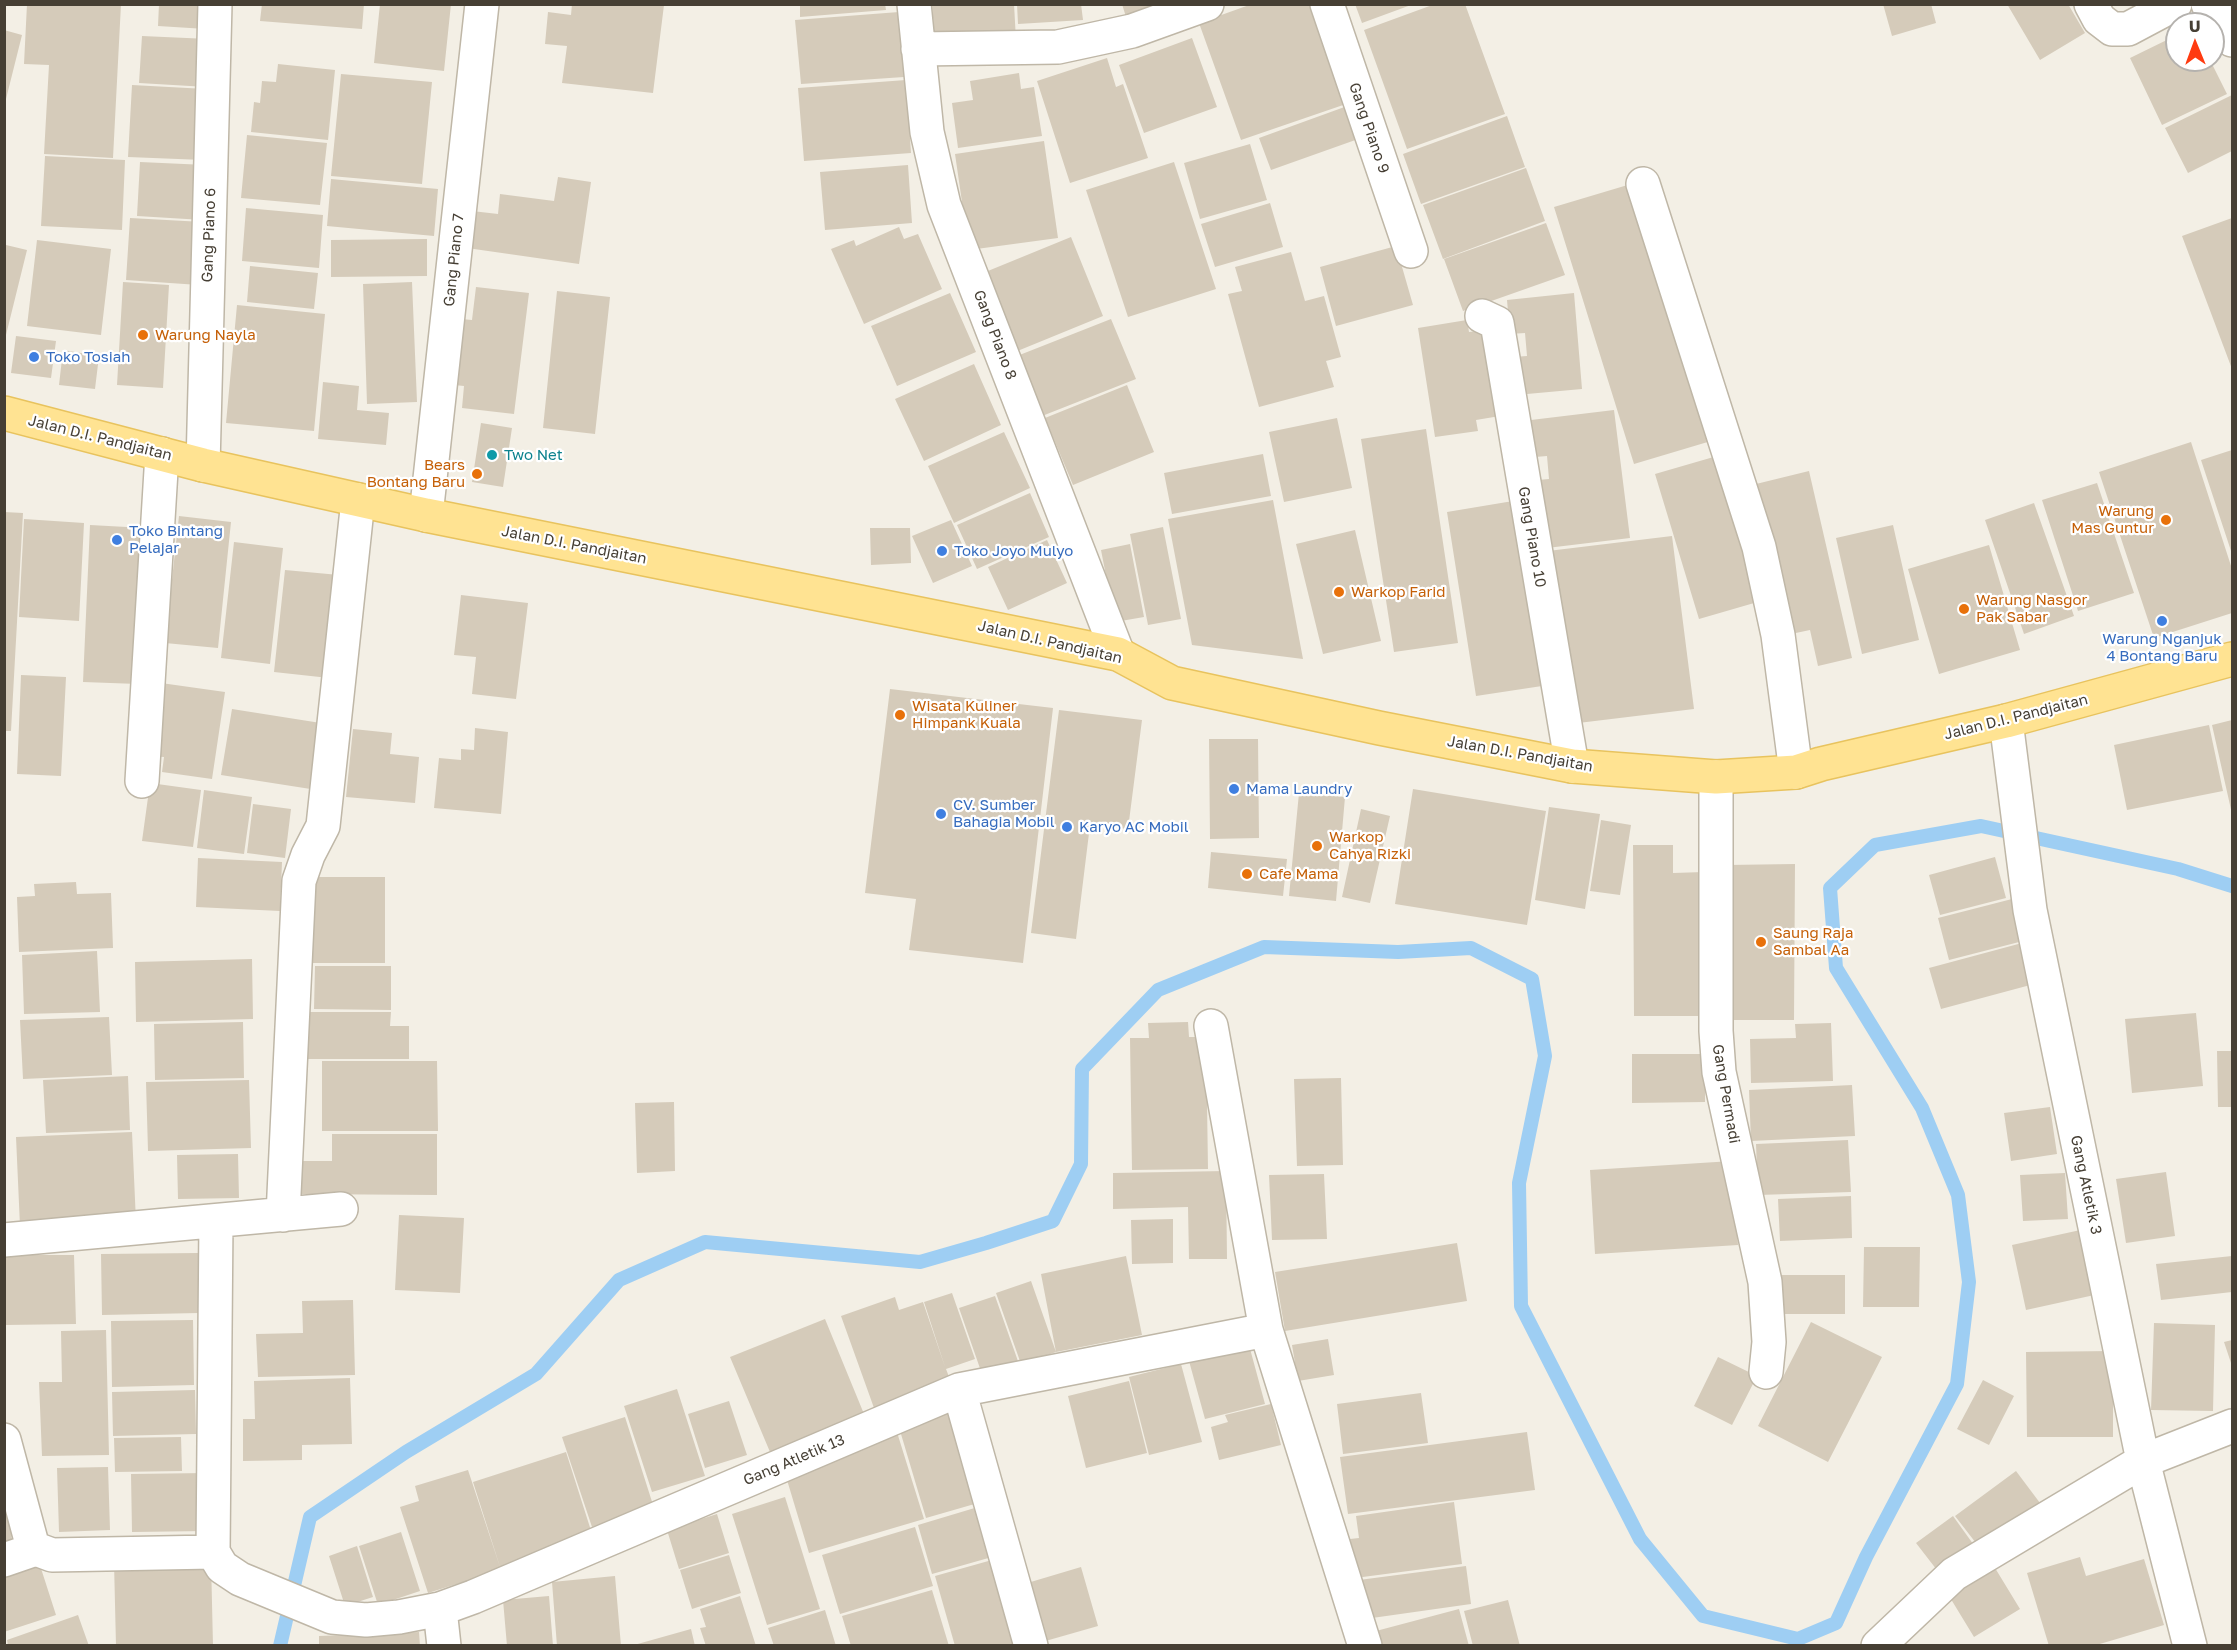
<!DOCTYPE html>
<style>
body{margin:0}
#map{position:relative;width:2237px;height:1650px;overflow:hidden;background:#f3efe5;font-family:"Golos Text",sans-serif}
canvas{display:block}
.frame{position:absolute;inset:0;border:6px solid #463f34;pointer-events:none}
.north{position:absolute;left:2165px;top:12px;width:60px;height:60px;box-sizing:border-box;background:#fff;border:2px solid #b5b2ae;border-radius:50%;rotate:359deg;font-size:16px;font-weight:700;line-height:24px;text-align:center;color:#463f34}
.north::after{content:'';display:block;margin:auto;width:21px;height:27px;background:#ff3b10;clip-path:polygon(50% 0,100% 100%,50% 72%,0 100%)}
</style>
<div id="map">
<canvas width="2237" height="1650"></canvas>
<div class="frame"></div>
<div class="north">U</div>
</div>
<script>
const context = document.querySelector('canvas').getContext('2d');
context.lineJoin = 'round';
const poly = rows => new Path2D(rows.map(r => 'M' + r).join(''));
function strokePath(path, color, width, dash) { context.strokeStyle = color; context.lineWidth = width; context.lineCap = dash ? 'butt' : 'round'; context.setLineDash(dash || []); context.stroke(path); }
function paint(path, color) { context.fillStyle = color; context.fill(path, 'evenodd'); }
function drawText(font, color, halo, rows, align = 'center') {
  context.font = font + ' "Golos Text",sans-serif'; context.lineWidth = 4.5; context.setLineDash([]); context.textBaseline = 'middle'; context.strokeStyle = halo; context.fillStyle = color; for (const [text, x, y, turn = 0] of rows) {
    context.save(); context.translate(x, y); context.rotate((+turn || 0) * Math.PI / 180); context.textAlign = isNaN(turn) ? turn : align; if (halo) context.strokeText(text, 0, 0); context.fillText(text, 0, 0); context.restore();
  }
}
strokePath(poly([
 [280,1646,310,1517,406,1452,536,1374,619,1280,705,1242,920,1262,986,1243,1053,1221,1081,1164,1082,1069,1158,990,1264,947,1398,952,1471,948,1532,979,1545,1056,1519,1183,1521,1306,1640,1539,1703,1616,1798,1639,1836,1623,1866,1557,1957,1384,1969,1282,1958,1195,1922,1108,1836,968,1830,888,1875,845,1981,826,2178,869,2232,886]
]), '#9ecef3', 14);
paint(poly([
 [27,4,121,4,113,158,44,154,49,65,24,64],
 [159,4,207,4,206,29,158,26],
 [262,4,364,4,362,29,260,21],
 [380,4,451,4,444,71,374,63],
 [572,4,664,5,653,93,562,83,567,46,545,44,548,12,571,15],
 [800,4,885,4,886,10,800,17],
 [932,4,1014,4,1016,40,935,45],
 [1017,4,1081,4,1083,20,1018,24],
 [1122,4,1160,4,1126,17],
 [1252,4,1314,4,1349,103,1241,140,1199,23],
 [1355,4,1411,4,1411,5,1362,23],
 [1435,4,1465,4,1505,114,1407,149,1364,30],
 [1883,4,1931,4,1936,23,1892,36],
 [2007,4,2068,4,2085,33,2040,60],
 [899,12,904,77,801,84,795,20],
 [4,30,22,35,5,103,4,103],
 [2177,35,2177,60,2210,60,2227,94,2162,125,2130,58],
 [142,36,209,39,207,87,139,83],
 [1192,38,1217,107,1144,133,1119,65],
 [1107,58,1116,87,1123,84,1148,158,1070,183,1037,81],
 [278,64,335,70,328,140,251,132,254,102,260,103,262,81,276,82],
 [1019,73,1021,89,1034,87,1042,136,958,148,952,103,973,100,970,81],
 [341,74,432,82,422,184,331,176],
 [906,80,911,153,804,161,798,88],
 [132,85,206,89,203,160,128,157],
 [2232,95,2232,151,2188,173,2165,128],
 [1350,105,1361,138,1271,170,1259,138],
 [1507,116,1525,167,1421,204,1403,154],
 [247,135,327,143,320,205,241,198],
 [1044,141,1058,238,969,250,955,154],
 [1250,144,1267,200,1200,219,1184,163],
 [45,156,125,160,122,230,41,226],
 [140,162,206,165,203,220,137,216],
 [1174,162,1216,289,1128,317,1086,190],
 [908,165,912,223,825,230,820,172],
 [1526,168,1545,221,1443,259,1423,205],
 [558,177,591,182,579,264,467,248,472,211,498,214,500,194,554,201],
 [331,179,438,189,434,236,327,226],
 [1631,184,1711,441,1634,464,1554,207],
 [1270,203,1283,247,1215,267,1201,224],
 [246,208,323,215,319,268,242,261],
 [130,218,203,222,199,285,126,280],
 [2232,218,2232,369,2182,236],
 [1546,223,1565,275,1463,311,1444,259],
 [899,227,904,239,918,234,942,289,864,324,831,249,854,240,856,246],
 [1071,237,1103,316,1015,352,983,273],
 [427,239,427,276,331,277,331,240],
 [37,240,111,249,101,335,27,326],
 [6,245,27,250,5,339,4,251],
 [1396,246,1413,305,1336,326,1320,267],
 [1291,252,1305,301,1324,296,1341,357,1326,361,1334,387,1259,407,1228,294,1242,291,1235,267],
 [250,266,318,273,314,309,247,302],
 [123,282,169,285,163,388,117,385],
 [412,282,417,402,367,404,363,284],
 [476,287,529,293,514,414,462,408,464,386,454,385,461,319,472,320],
 [557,291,610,297,595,434,543,428],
 [950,293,976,352,897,386,871,326],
 [1574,293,1582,389,1516,395,1513,357,1527,356,1525,333,1510,334,1507,300],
 [237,305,325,314,314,431,226,423],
 [1111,319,1136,379,1042,416,1017,356],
 [1467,320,1469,332,1486,330,1500,416,1476,420,1478,431,1435,437,1418,328],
 [16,336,56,341,51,378,11,373],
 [63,350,99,356,95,389,59,385],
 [974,364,1001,425,924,461,895,399],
 [323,382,359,386,357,410,389,413,386,445,318,439],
 [1127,385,1154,452,1073,485,1045,418],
 [1614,410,1630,538,1547,548,1538,480,1549,479,1547,456,1535,457,1531,420],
 [1337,418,1352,488,1284,502,1269,432],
 [481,423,512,428,503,487,472,482],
 [1426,429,1458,643,1394,652,1361,439],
 [1004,432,1030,488,954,523,928,466],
 [2191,442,2232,569,2232,613,2154,638,2099,472],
 [2232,450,2232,554,2201,460],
 [1263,454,1271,496,1172,514,1164,473],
 [1717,456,1761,601,1699,619,1655,474],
 [1809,471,1852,658,1818,666,1810,630,1791,634,1756,484],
 [2097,483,2134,593,2078,611,2042,500],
 [1030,493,1049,537,977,569,957,525],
 [1273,500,1303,659,1192,645,1168,519],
 [1513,501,1542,686,1476,696,1447,512],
 [2034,503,2074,616,2024,634,1985,520],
 [4,512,23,513,11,731,4,731],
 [179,516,231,522,218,648,165,643],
 [24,519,84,523,79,621,19,617],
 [951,520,972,566,933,583,912,536],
 [90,525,145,528,138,684,83,682],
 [1893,525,1919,640,1862,654,1836,538],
 [1163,527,1181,619,1148,625,1130,534],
 [870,528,910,528,911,563,871,565],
 [1355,530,1381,641,1323,654,1296,544],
 [1672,536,1694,709,1570,724,1548,551],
 [1047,540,1067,583,1008,610,988,567],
 [234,542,283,548,270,664,221,658],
 [1130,544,1144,617,1115,622,1101,550],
 [1989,545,2020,650,1939,674,1908,569],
 [285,570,339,575,329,678,274,672],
 [461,595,528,603,516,699,472,694,476,657,454,655],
 [21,675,66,677,61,776,17,774],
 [161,683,225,692,212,779,162,772,164,757,150,756],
 [890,689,1053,708,1023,963,909,950,916,899,865,893],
 [232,709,327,724,317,790,221,775],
 [1059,710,1142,720,1128,829,1090,825,1076,939,1031,933],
 [2232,720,2232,814,2212,725],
 [2209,725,2223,791,2127,810,2114,745],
 [475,728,508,732,501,814,434,808,439,758,461,760,461,749,474,750],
 [353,729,392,733,390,754,419,757,415,803,346,797],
 [1209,739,1258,739,1259,838,1210,839],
 [150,783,201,790,193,847,142,841],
 [1413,789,1546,811,1527,925,1395,904],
 [204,790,252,797,244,854,197,848],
 [1299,793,1345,797,1336,901,1289,896],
 [253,804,291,809,285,858,247,853],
 [1549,807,1600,814,1585,909,1535,900],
 [1361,809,1390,816,1370,903,1342,897],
 [1601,820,1631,825,1620,895,1590,891],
 [1633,845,1673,845,1673,873,1704,872,1705,1016,1634,1016],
 [1211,852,1287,859,1283,896,1208,888],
 [1995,857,2006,898,1940,915,1929,875],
 [198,858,282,862,280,911,196,907],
 [1795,864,1794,1020,1727,1020,1727,865],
 [315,877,385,877,385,963,309,963,309,897,315,897],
 [76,882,77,894,111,893,113,948,19,952,17,897,35,896,34,884],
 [2012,899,2023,941,1949,960,1938,918],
 [2022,943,2034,984,1941,1009,1929,968],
 [97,951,100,1012,24,1014,22,955],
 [252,959,253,1019,136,1022,135,962],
 [315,966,391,966,391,1010,314,1009],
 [306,1012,391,1012,390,1026,409,1026,409,1059,307,1059],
 [2196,1013,2203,1086,2132,1093,2125,1019],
 [109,1017,112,1075,23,1079,20,1020],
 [243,1022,244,1078,155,1080,154,1024],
 [1188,1022,1189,1037,1206,1037,1208,1169,1132,1170,1130,1038,1149,1038,1148,1023],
 [1831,1023,1833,1081,1751,1083,1750,1039,1796,1038,1795,1024],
 [2217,1051,2232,1051,2232,1107,2218,1107],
 [1632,1054,1705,1054,1705,1102,1632,1103],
 [322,1061,437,1061,438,1131,322,1131],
 [128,1076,130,1130,46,1133,43,1080],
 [1341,1078,1343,1165,1297,1166,1294,1079],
 [249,1080,251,1148,148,1151,146,1082],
 [1852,1085,1855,1136,1751,1141,1749,1090],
 [674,1102,675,1171,637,1173,635,1103],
 [2050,1107,2057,1154,2011,1161,2004,1113],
 [132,1132,136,1222,20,1226,16,1137],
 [332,1134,437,1134,437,1195,296,1194,296,1161,332,1161],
 [1848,1140,1851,1192,1758,1195,1756,1144],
 [238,1154,239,1198,178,1199,177,1155],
 [1732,1161,1738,1245,1595,1254,1590,1170],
 [1226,1171,1227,1259,1189,1259,1188,1207,1113,1209,1113,1173],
 [2166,1172,2175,1236,2126,1243,2116,1179],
 [2065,1173,2068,1219,2023,1221,2020,1175],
 [1324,1174,1327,1239,1272,1240,1269,1175],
 [1851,1196,1852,1238,1780,1241,1778,1199],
 [399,1215,464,1218,460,1293,395,1290],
 [1173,1219,1173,1263,1132,1264,1131,1220],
 [2085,1229,2099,1294,2026,1310,2012,1245],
 [1457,1243,1467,1301,1285,1331,1275,1272],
 [1864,1247,1920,1247,1919,1307,1863,1307],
 [198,1253,199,1313,102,1315,101,1254],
 [5,1255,74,1255,76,1324,5,1325],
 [1126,1256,1142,1335,1056,1352,1041,1274],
 [2232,1256,2232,1292,2161,1300,2156,1264],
 [1778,1275,1845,1275,1845,1314,1778,1314],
 [1031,1281,1056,1352,1021,1364,996,1293],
 [952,1293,975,1359,946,1369,951,1382,874,1408,841,1316,895,1297,899,1310,923,1302,945,1367,924,1302],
 [995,1296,1019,1364,983,1377,959,1308],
 [353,1300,355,1375,258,1377,256,1334,303,1333,302,1301],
 [825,1319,864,1414,770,1452,730,1357],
 [193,1320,194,1385,112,1387,111,1321],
 [1811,1322,1882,1357,1828,1462,1758,1426],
 [2154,1323,2215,1325,2213,1411,2151,1410],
 [106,1330,109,1455,42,1456,39,1382,62,1382,61,1331],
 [1328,1339,1334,1375,1298,1381,1292,1345],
 [2232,1340,2232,1366,2224,1342],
 [1249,1345,1265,1404,1205,1419,1189,1361],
 [2113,1351,2113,1437,2027,1437,2026,1352],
 [1718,1357,1757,1376,1732,1425,1694,1406],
 [1181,1364,1202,1442,1149,1455,1129,1377],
 [350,1378,352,1444,302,1445,302,1460,243,1461,243,1419,255,1419,254,1381],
 [1983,1380,2014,1396,1989,1445,1957,1429],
 [1129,1381,1147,1453,1086,1468,1068,1396],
 [677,1389,705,1476,652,1492,624,1406],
 [195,1390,196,1434,113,1436,112,1392],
 [1421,1393,1428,1443,1343,1454,1337,1404],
 [729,1401,747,1455,705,1468,688,1414],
 [1271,1404,1281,1445,1219,1460,1211,1427,1228,1422,1225,1415],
 [950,1408,978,1503,926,1518,898,1424],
 [625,1417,654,1508,592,1527,562,1437],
 [896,1429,924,1519,809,1553,784,1470],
 [1527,1432,1535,1490,1348,1514,1340,1457],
 [181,1437,182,1471,115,1472,114,1438],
 [566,1452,594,1540,501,1570,473,1482],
 [108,1467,110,1530,59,1532,57,1468],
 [468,1470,501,1570,428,1593,400,1507,419,1501,415,1486],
 [2016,1471,2040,1503,1979,1547,1955,1516],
 [206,1473,207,1531,132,1532,131,1474],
 [4,1493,10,1493,12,1552,4,1552],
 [785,1497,820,1609,767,1625,732,1514],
 [1454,1502,1462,1564,1355,1578,1350,1539,1359,1538,1356,1516],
 [978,1507,992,1557,932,1574,918,1525],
 [717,1514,729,1553,679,1569,667,1530],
 [1953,1516,1976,1548,1940,1574,1916,1543],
 [915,1527,933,1586,840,1614,822,1555],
 [401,1532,420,1591,378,1605,359,1546],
 [357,1546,373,1597,345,1606,329,1556],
 [729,1555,741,1593,692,1609,680,1570],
 [37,1556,56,1615,4,1632,4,1566],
 [2080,1557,2086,1576,2144,1559,2164,1625,2093,1646,2049,1646,2027,1573],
 [211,1560,213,1646,116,1646,114,1562],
 [992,1560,1018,1646,955,1646,935,1576],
 [1992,1563,2020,1609,1974,1637,1946,1591],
 [1466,1566,1471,1604,1365,1619,1359,1580],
 [1081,1567,1098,1626,1042,1642,1024,1584],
 [615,1576,621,1646,557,1646,552,1582],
 [932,1590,949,1646,851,1646,842,1616],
 [549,1596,553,1646,507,1646,503,1600],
 [740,1596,756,1646,706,1646,700,1628,706,1627,700,1609],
 [1508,1600,1520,1646,1473,1646,1464,1611],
 [1459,1609,1469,1646,1380,1646,1376,1631],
 [825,1610,836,1646,774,1646,768,1628],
 [78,1615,89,1646,8,1646,7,1640],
 [691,1629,695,1646,634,1646,634,1645],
 [419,1632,420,1646,319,1646,319,1636]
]), '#d5cbba');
const minor = poly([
 [914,4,927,132,944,205,1118,654],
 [1327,4,1411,251],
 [2091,4,2099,19,2112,29,2128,29,2175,4],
 [2208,4,2216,11,2232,40],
 [918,49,1058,47,1132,31,1207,4],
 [1643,184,1759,547,1778,635,1796,772],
 [1482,316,1497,323,1572,766],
 [203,465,215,4],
 [426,515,482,4],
 [2006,721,2030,910,2143,1461,2190,1646],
 [1716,777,1716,1031,1719,1072,1765,1282,1769,1342,1766,1372],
 [142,781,162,454],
 [1211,1026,1266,1330,1365,1646],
 [283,1215,299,881,308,855,323,826,358,500],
 [216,1221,213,1552,222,1567,240,1579,332,1617,366,1620,399,1617,440,1609,473,1597,959,1390,1266,1330],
 [4,1240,341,1209],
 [959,1390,1031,1646],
 [4,1440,32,1544,36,1549,52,1555,213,1552],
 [4,1560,36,1549],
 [440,1609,444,1646],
 [1878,1646,1954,1574,2143,1461,2232,1426]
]);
const major = poly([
 [4,413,203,465,426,515,1118,654,1172,683,1379,728,1572,766,1716,777,1796,772,1821,764,2006,721,2232,659]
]);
strokePath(minor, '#bfb7a7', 36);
strokePath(major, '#e8c35e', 36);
strokePath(minor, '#fff', 33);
strokePath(major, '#ffe392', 33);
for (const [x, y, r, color] of [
 [143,335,6,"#e8710a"],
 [34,357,6,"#3f7fe0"],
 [492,455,6,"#0f9aa8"],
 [477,474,6,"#e8710a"],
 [2166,520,6,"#e8710a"],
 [117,540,6,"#3f7fe0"],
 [942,551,6,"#3f7fe0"],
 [1339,592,6,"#e8710a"],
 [1964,609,6,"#e8710a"],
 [2162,621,6,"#3f7fe0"],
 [900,715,6,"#e8710a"],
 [1234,789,6,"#3f7fe0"],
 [941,814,6,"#3f7fe0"],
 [1067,827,6,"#3f7fe0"],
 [1317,846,6,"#e8710a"],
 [1247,874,6,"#e8710a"],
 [1761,942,6,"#e8710a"]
]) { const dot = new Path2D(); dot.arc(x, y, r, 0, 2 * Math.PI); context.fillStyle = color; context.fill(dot); strokePath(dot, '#fff', 2); }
drawText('15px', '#463f34', '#fff', [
 ["Gang Piano 9",1369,128,71],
 ["Gang Piano 6",209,235,-88],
 ["Gang Piano 7",454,260,-84],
 ["Gang Piano 8",995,335,69],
 ["Jalan D.I. Pandjaitan",100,438,14],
 ["Gang Piano 10",1532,537,80],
 ["Jalan D.I. Pandjaitan",574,545,11],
 ["Jalan D.I. Pandjaitan",1050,642,13],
 ["Jalan D.I. Pandjaitan",2016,717,-14],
 ["Jalan D.I. Pandjaitan",1520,754,10],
 ["Gang Permadi",1726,1094,80],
 ["Gang Atletik 3",2086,1185,78],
 ["Gang Atletik 13",794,1460,-23]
]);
drawText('15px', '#c56008', '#fff', [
 ["Warung Nayla",155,335],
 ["Bears",465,465,"right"],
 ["Bontang Baru",465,482,"right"],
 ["Warung",2154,511,"right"],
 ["Mas Guntur",2154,528,"right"],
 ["Warkop Farid",1351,592],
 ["Warung Nasgor",1976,600],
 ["Pak Sabar",1976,617],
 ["Wisata Kuliner",912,706],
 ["Himpank Kuala",912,723],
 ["Warkop",1329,837],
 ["Cahya Rizki",1329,854],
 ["Cafe Mama",1259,874],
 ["Saung Raja",1773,933],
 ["Sambal Aa",1773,950]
], 'left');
drawText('15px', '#366cbe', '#fff', [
 ["Toko Tosiah",46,357],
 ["Toko Bintang",129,531],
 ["Pelajar",129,548],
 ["Toko Joyo Mulyo",954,551],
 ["Warung Nganjuk",2162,639,"center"],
 ["4 Bontang Baru",2162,656,"center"],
 ["Mama Laundry",1246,789],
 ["CV. Sumber",953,805],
 ["Bahagia Mobil",953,822],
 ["Karyo AC Mobil",1079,827]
], 'left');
drawText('15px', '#0d838f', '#fff', [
 ["Two Net",504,455]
], 'left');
</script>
